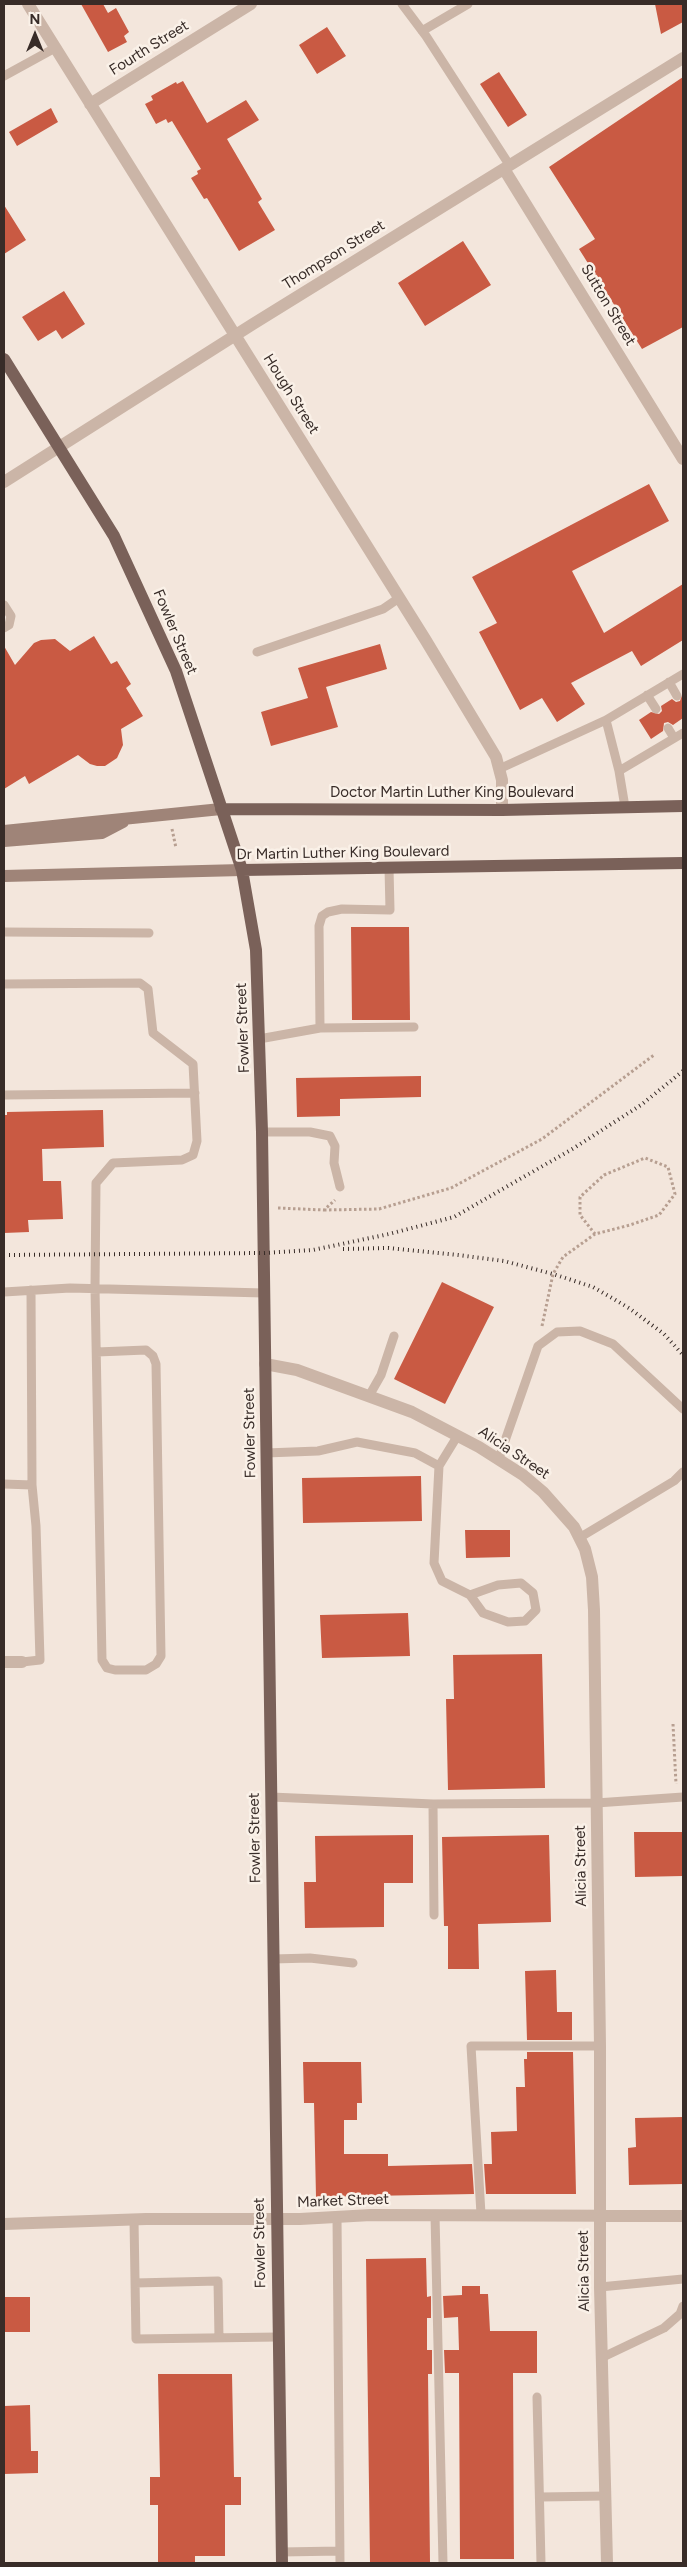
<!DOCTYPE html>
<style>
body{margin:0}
#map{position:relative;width:687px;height:2567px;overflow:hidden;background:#f3e6dc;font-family:Figtree,sans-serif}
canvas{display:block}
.frame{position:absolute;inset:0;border:5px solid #382c28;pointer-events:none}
.north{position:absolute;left:10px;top:10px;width:50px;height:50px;-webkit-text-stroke:4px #faf1e8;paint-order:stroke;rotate:0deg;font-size:14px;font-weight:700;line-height:20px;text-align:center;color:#382c28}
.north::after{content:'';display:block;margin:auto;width:18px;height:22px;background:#382c28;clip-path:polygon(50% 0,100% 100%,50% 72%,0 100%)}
</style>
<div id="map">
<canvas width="687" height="2567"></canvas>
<div class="frame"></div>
<div class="north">N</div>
</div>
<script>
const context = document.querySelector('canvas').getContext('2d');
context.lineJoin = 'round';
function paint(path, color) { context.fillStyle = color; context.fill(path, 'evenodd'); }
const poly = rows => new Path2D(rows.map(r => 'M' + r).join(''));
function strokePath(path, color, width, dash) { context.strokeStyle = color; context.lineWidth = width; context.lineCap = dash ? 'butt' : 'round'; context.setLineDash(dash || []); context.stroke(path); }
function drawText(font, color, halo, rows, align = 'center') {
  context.font = font + ' Figtree,sans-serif'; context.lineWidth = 5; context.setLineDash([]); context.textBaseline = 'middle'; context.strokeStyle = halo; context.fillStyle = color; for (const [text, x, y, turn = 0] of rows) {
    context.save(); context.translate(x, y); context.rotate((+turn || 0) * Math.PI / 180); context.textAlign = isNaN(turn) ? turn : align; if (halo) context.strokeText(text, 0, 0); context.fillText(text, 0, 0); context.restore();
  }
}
paint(poly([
 [81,4,103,4,108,13,116,8,129,32,124,36,127,42,108,52],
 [655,4,683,4,683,22,661,34],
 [327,27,346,56,317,74,299,45],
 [499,72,527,115,508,127,480,84],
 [683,77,683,327,642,349,579,249,595,239,549,167],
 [183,81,207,123,246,100,259,120,227,139,262,199,258,202,275,230,239,251,207,198,204,199,191,178,198,174,197,171,201,169,172,121,168,123,166,119,156,124,145,104,153,100,151,96,176,82,177,84],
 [51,108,58,122,17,146,9,132],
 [4,205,26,240,4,254],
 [463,241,491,285,425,326,398,283],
 [64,291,85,324,62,339,56,330,38,341,22,317],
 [649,484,669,521,572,571,604,633,683,584,683,640,641,666,632,651,571,683,585,704,557,722,542,698,520,710,479,632,497,623,472,577],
 [94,636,111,664,117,661,131,684,126,688,143,716,121,729,123,745,117,758,105,766,97,766,90,764,78,755,29,784,25,776,4,789,4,646,15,665,34,643,41,640,55,639,70,651],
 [380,644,387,669,326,687,338,727,271,746,261,712,308,698,298,668],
 [683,692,683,718,673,725,668,722,664,723,663,731,651,739,639,720,651,712,659,714,662,711,661,706,672,699,676,702,680,701],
 [351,927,409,927,410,1020,352,1020],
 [421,1076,421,1097,340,1099,340,1116,297,1117,296,1078],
 [103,1110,104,1147,42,1149,43,1181,61,1181,63,1219,28,1220,29,1232,4,1233,4,1115,7,1115,7,1112],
 [442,1282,494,1307,445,1404,394,1379],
 [421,1476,422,1521,303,1523,302,1478],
 [465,1530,510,1530,510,1557,466,1558],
 [408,1613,410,1656,322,1658,320,1615],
 [542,1654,545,1788,448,1790,446,1699,454,1699,453,1655],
 [634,1832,683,1832,683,1876,635,1877],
 [413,1835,413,1883,384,1883,384,1927,305,1928,304,1882,316,1882,315,1836],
 [549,1835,551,1922,478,1924,479,1969,448,1969,448,1926,444,1926,442,1837],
 [556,1970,557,2012,572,2012,572,2040,527,2040,525,1971],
 [527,2052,573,2052,576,2194,486,2194,484,2164,492,2164,491,2132,517,2131,516,2087,525,2087,524,2059,527,2059],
 [303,2062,361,2062,362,2103,357,2103,357,2120,344,2120,344,2154,388,2154,388,2166,472,2164,474,2194,316,2197,314,2103,304,2103],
 [683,2117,683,2184,629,2185,628,2148,636,2147,635,2118],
 [426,2258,427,2297,431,2296,431,2318,427,2318,427,2350,432,2350,432,2374,428,2374,430,2563,370,2563,366,2259],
 [462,2286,480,2286,480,2294,488,2294,490,2331,537,2331,537,2373,513,2373,514,2559,460,2559,459,2373,445,2373,444,2350,459,2350,458,2317,444,2318,443,2296,462,2295],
 [4,2297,30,2297,30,2332,4,2332],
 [158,2374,232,2374,234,2477,241,2477,241,2505,225,2505,225,2556,195,2556,195,2563,158,2563,158,2505,150,2505,150,2477,160,2477],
 [30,2405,31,2451,38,2451,38,2473,4,2474,4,2406]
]), '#c95a43');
strokePath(poly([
 [172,829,176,848],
 [278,1208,324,1210,335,1200],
 [324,1210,379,1209,451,1188,542,1139,654,1055],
 [542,1326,553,1274,563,1257,595,1234,630,1225,659,1215,675,1194,668,1167,645,1158,604,1175,580,1197,580,1215,595,1234],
 [673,1724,676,1784]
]), '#b79f91', 3, [2.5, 2.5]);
strokePath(poly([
 [402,4,426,36,510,166],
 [422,31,468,4],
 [4,76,55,48],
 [4,605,11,616,9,625,4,628],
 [257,652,383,609,399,598],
 [669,682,677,696],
 [647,695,656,709],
 [668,728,674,738],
 [499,769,606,720],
 [619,771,683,733],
 [625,807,619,771,606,720,683,674],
 [4,932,149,933],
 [4,984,140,983,148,989,153,1033,193,1064,197,1141,193,1155,182,1160,113,1163,96,1183,95,1288,102,1660,107,1668,115,1670,146,1670,156,1664,161,1656,156,1364,153,1356,146,1350,97,1352],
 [320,1028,414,1027],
 [259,1039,320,1028,319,926,322,916,328,912,342,909,390,910,389,868],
 [4,1095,195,1093],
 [262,1132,310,1132,330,1136,335,1146,334,1163,340,1187],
 [31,1290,32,1485],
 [4,1292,70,1288,264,1293],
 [369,1396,381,1375,394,1336],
 [266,1453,318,1451,357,1442,415,1453,439,1466,434,1563,442,1581,470,1595,483,1613,508,1622,525,1621,536,1610,533,1593,521,1583,498,1585,470,1595],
 [499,1458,538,1346,557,1332,580,1331,613,1344,683,1409],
 [439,1466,458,1435],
 [4,1484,32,1485,36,1526,40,1660,22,1662],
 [579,1538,674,1481,683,1472],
 [271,1797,433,1804,596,1803,683,1797],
 [433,1804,434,1915],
 [273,1959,310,1958,353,1963],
 [481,2214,471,2046,600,2046],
 [435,2215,443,2563],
 [337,2217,340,2563],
 [134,2220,136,2339,278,2337],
 [135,2283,218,2281,219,2338],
 [600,2287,683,2279],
 [601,2358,664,2328,680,2314,683,2306],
 [537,2397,541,2563],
 [541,2497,606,2496],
 [281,2552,340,2551]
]), '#cbb5a7', 9);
strokePath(poly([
 [28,4,425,639,496,757,502,780,502,810],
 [90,104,251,4],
 [504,169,683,459],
 [4,482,253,324,683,58],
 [265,1364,297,1370,412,1412,479,1447,523,1475,543,1492,574,1527,585,1549,592,1577,594,1610,600,2046,600,2287,607,2563],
 [4,1662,22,1662],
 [4,2224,146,2219,300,2219,371,2215,683,2216]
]), '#cbb5a7', 12);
strokePath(poly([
 [4,831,221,809],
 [4,841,102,833,123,822],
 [4,876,242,870]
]), '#9f8478', 12);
strokePath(poly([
 [4,359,114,536,176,671,242,870,256,950,262,1132,282,2563],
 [221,809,502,810,683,806],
 [242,870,683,863]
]), '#7a6159', 12);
strokePath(poly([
 [343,1249,388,1248,458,1255,504,1261,553,1274,593,1287,629,1308,664,1334,683,1355],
 [4,1255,264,1253,313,1250,389,1234,454,1217,574,1148,641,1105,683,1071]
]), '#382c28', 4, [1, 4]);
drawText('15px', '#382c28', '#faf1e8', [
 ["Fourth Street",149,48,-32],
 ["Thompson Street",334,255,-32],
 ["Sutton Street",608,305,59],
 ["Hough Street",291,394,58],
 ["Fowler Street",175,632,67],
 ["Doctor Martin Luther King Boulevard",452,793],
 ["Dr Martin Luther King Boulevard",343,853,-1],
 ["Fowler Street",243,1028,-92],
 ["Fowler Street",250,1433,-91],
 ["Alicia Street",514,1453,34],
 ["Fowler Street",255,1838,-91],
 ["Alicia Street",581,1866,-91],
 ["Market Street",343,2201,-2],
 ["Fowler Street",260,2243,-91],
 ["Alicia Street",584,2271,-91]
]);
</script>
